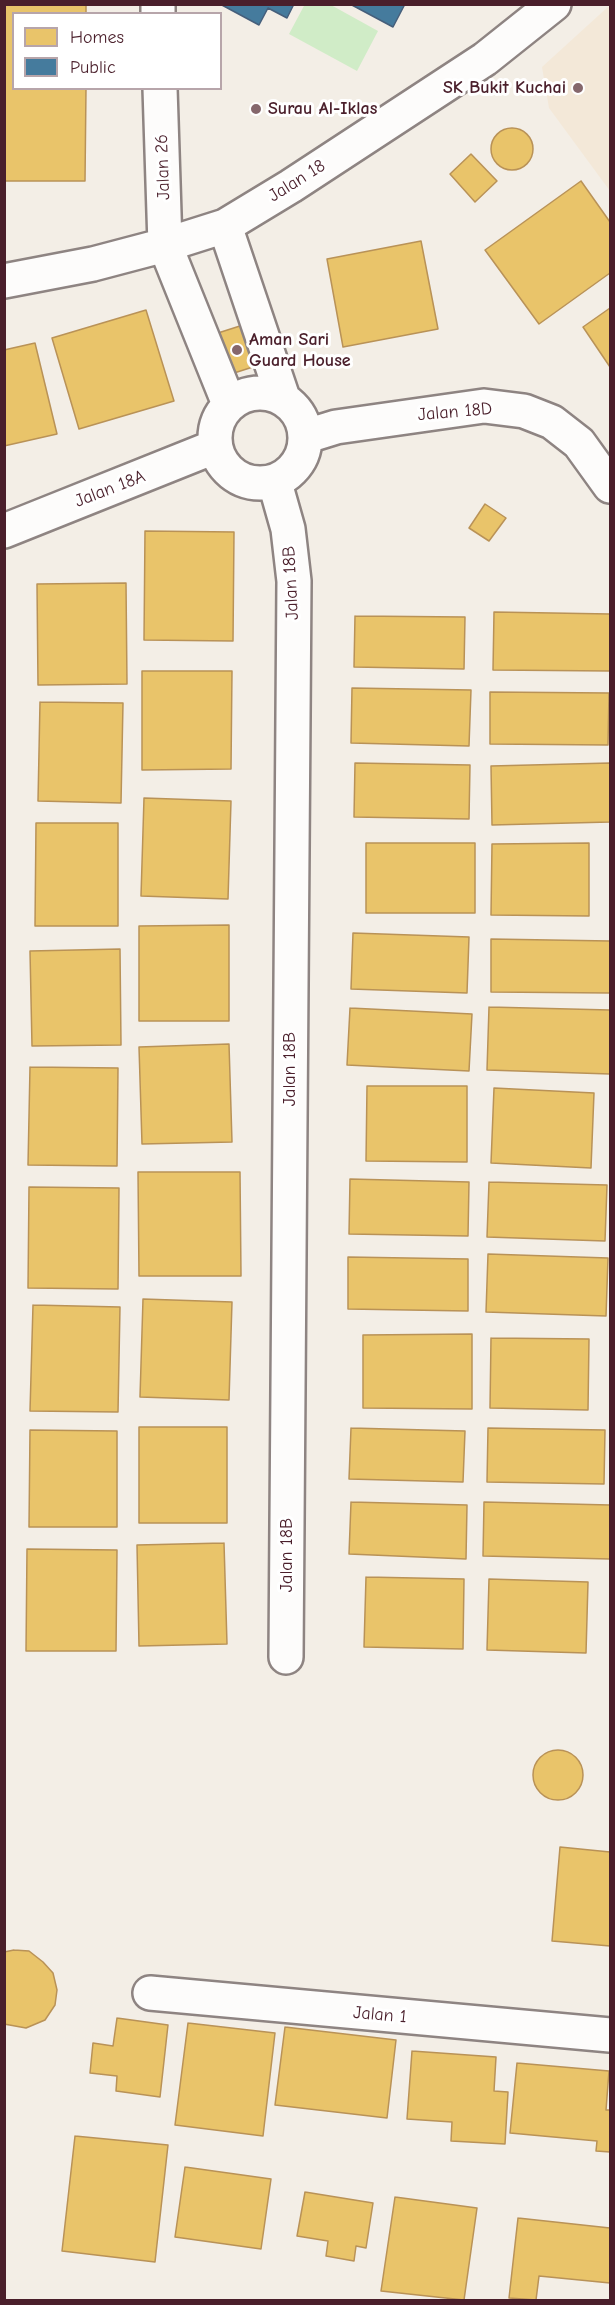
<!DOCTYPE html>
<style>
body{margin:0}
#map{position:relative;width:615px;height:2305px;overflow:hidden;background:#f3eee6;font-family:"Comic Neue",sans-serif}
canvas{display:block}
.frame{position:absolute;inset:0;border:6px solid #4a1f2b;pointer-events:none}
.legend{position:absolute;left:12px;top:12px;width:210px;height:78px;box-sizing:border-box;background:#fff;border:2px solid #b7a5aa;margin:0;padding:8px 10px;list-style:none;font-size:18px;color:#4a1f2b}
.legend li{display:flex;align-items:center;gap:12px;height:30px}
.legend b{width:30px;border:2px solid #b7a5aa}
</style>
<div id="map">
<canvas width="615" height="2305"></canvas>
<div class="frame"></div>
<ul class="legend">
<li><b style="height:16px;background:#e9c46a"></b>Homes</li>
<li><b style="height:16px;background:#457b9d"></b>Public</li>
</ul>
</div>
<script>
const context = document.querySelector('canvas').getContext('2d');
context.lineJoin = 'round';
function paint(path, color) { context.fillStyle = color; context.fill(path, 'evenodd'); }
const poly = rows => new Path2D(rows.map(r => 'M' + r).join(''));
function strokePath(path, color, width, dash) { context.strokeStyle = color; context.lineWidth = width; context.lineCap = dash ? 'butt' : 'round'; context.setLineDash(dash || []); context.stroke(path); }
function drawText(font, color, halo, rows, align = 'center') {
  context.font = font + ' "Comic Neue",sans-serif'; context.lineWidth = 6; context.setLineDash([]); context.textBaseline = 'middle'; context.strokeStyle = halo; context.fillStyle = color; for (const [text, x, y, turn = 0] of rows) {
    context.save(); context.translate(x, y); context.rotate((+turn || 0) * Math.PI / 180); context.textAlign = isNaN(turn) ? turn : align; if (halo) context.strokeText(text, 0, 0); context.fillText(text, 0, 0); context.restore();
  }
}
paint(poly([
 [610,5,610,191,549,108,542,67]
]), '#f3e8d8');
paint(poly([
 [305,4,331,5,378,31,357,71,289,34]
]), '#d0ecc7');
const homes = poly([
 [4,4,86,4,86,14,14,14,14,88,86,88,85,181,4,181,4,4],
 '491 149a21 21 0 1 1 42 0a21 21 0 1 1-42 0Z',
 [471,154,497,181,475,202,450,174,471,154],
 [581,181,610,222,610,273,539,324,485,250,581,181],
 [421,241,438,329,343,347,327,259,421,241],
 [610,308,610,367,583,327,610,308],
 [146,310,174,401,79,429,52,338,146,310],
 [243,325,256,366,231,374,218,333,243,325],
 [35,343,57,434,4,446,4,350,35,343],
 [485,504,506,518,489,541,469,528,485,504],
 [145,531,234,532,233,641,144,640,145,531],
 [126,583,127,684,38,685,37,584,126,583],
 [494,612,610,614,610,671,493,670,494,612],
 [355,616,465,617,464,669,354,667,355,616],
 [142,671,232,671,231,769,142,770,142,671],
 [352,688,471,690,469,746,351,743,352,688],
 [490,692,609,693,608,745,490,744,490,692],
 [40,702,123,703,121,803,38,801,40,702],
 [355,763,470,765,469,819,354,817,355,763],
 [610,763,610,822,492,825,491,766,610,763],
 [144,798,231,801,228,899,141,896,144,798],
 [36,823,118,823,118,926,35,926,36,823],
 [366,843,475,843,475,913,366,913,366,843],
 [589,843,589,916,491,915,492,844,589,843],
 [229,925,229,1021,139,1021,139,926,229,925],
 [353,933,469,937,467,993,351,989,353,933],
 [491,939,610,941,610,993,491,992,491,939],
 [120,949,121,1045,32,1046,30,951,120,949],
 [489,1007,610,1010,610,1074,487,1070,489,1007],
 [350,1008,472,1014,469,1071,347,1065,350,1008],
 [229,1044,232,1142,142,1144,139,1047,229,1044],
 [30,1067,118,1068,117,1166,28,1165,30,1067],
 [367,1086,467,1086,467,1162,366,1161,367,1086],
 [494,1088,594,1093,591,1168,491,1163,494,1088],
 [138,1172,240,1172,241,1276,139,1276,138,1172],
 [350,1179,469,1182,468,1236,349,1234,350,1179],
 [489,1182,607,1185,605,1241,487,1237,489,1182],
 [29,1187,119,1188,118,1289,28,1288,29,1187],
 [488,1254,608,1258,606,1316,486,1312,488,1254],
 [348,1257,468,1259,468,1311,348,1309,348,1257],
 [143,1299,232,1302,229,1400,140,1397,143,1299],
 [33,1305,120,1307,118,1412,30,1411,33,1305],
 [472,1334,472,1409,363,1408,363,1335,472,1334],
 [491,1338,589,1339,588,1410,490,1408,491,1338],
 [139,1427,227,1427,227,1523,139,1523,139,1427],
 [351,1428,465,1431,463,1482,349,1479,351,1428],
 [488,1428,605,1430,604,1484,487,1482,488,1428],
 [30,1430,117,1431,117,1527,29,1527,30,1430],
 [351,1502,467,1505,466,1559,349,1554,351,1502],
 [484,1502,610,1505,610,1559,483,1556,484,1502],
 [224,1543,227,1644,139,1646,137,1545,224,1543],
 [27,1549,117,1550,116,1651,26,1651,27,1549],
 [366,1577,464,1579,463,1649,364,1647,366,1577],
 [489,1579,588,1582,586,1653,487,1650,489,1579],
 '533 1775a25 25 0 1 1 50 0a25 25 0 1 1-50 0Z',
 [560,1847,610,1852,610,1946,552,1941,560,1847],
 [14,1950,29,1951,43,1962,53,1973,57,1990,55,2005,45,2020,26,2028,4,2024,4,1952,14,1950],
 [117,2018,168,2025,160,2097,116,2091,117,2076,90,2073,93,2043,113,2046,117,2018],
 [188,2023,275,2033,263,2136,175,2125,188,2023],
 [285,2027,396,2040,387,2118,275,2105,285,2027],
 [412,2051,496,2057,494,2091,508,2092,505,2144,451,2141,452,2122,407,2119,412,2051],
 [517,2063,609,2071,606,2110,610,2110,610,2152,596,2151,597,2141,510,2133,517,2063],
 [75,2136,168,2145,155,2262,62,2251,75,2136],
 [185,2167,271,2179,261,2249,175,2237,185,2167],
 [305,2192,373,2203,366,2248,356,2246,354,2261,326,2256,328,2241,297,2236,305,2192],
 [395,2197,477,2208,464,2300,381,2291,395,2197],
 [518,2218,610,2228,610,2283,539,2276,536,2300,509,2298,518,2218]
]);
paint(homes, '#e9c46a');
strokePath(homes, '#b99257', 1.5);
const public = poly([
 [220,4,294,4,287,18,268,8,259,25,220,4],
 [350,4,405,4,393,27,350,4]
]);
paint(public, '#457b9d');
strokePath(public, '#465f7b', 1.5);
const street = poly([
 [158,4,158,14],
 [160,88,165,245,229,404],
 [225,226,283,398],
 [4,281,93,264,165,245,225,226,291,186,485,59,554,4],
 '215 438a45 45 0 1 1 90 0a45 45 0 1 1-90 0Z',
 [307,436,336,427,484,406,524,411,552,422,579,443,610,486],
 [275,483,288,529,294,581,286,1657],
 [4,531,214,447],
 [150,1993,610,2035]
]);
strokePath(street, '#8e8482', 38);
strokePath(street, '#fdfcfb', 33);
for (const [x, y, r, color] of [
 [578,88,6,"#85676c"],
 [256,109,6,"#85676c"],
 [237,350,6,"#85676c"]
]) { const dot = new Path2D(); dot.arc(x, y, r, 0, 2 * Math.PI); context.fillStyle = color; context.fill(dot); strokePath(dot, '#fff', 2); }
drawText('bold 18px', '#4a1f2b', '#fff', [
 ["SK Bukit Kuchai",566,88,"right"],
 ["Surau Al-Iklas",268,109],
 ["Aman Sari",249,340],
 ["Guard House",249,361]
], 'left');
drawText('18px', '#4a1f2b', '#fff', [
 ["Jalan 26",163,167,-92],
 ["Jalan 18",297,181,-32],
 ["Jalan 18D",455,412,-5],
 ["Jalan 18A",110,489,-21],
 ["Jalan 18B",291,583,-93],
 ["Jalan 18B",290,1069,-90],
 ["Jalan 18B",287,1555,-90],
 ["Jalan 1",380,2015,5]
]);
</script>
